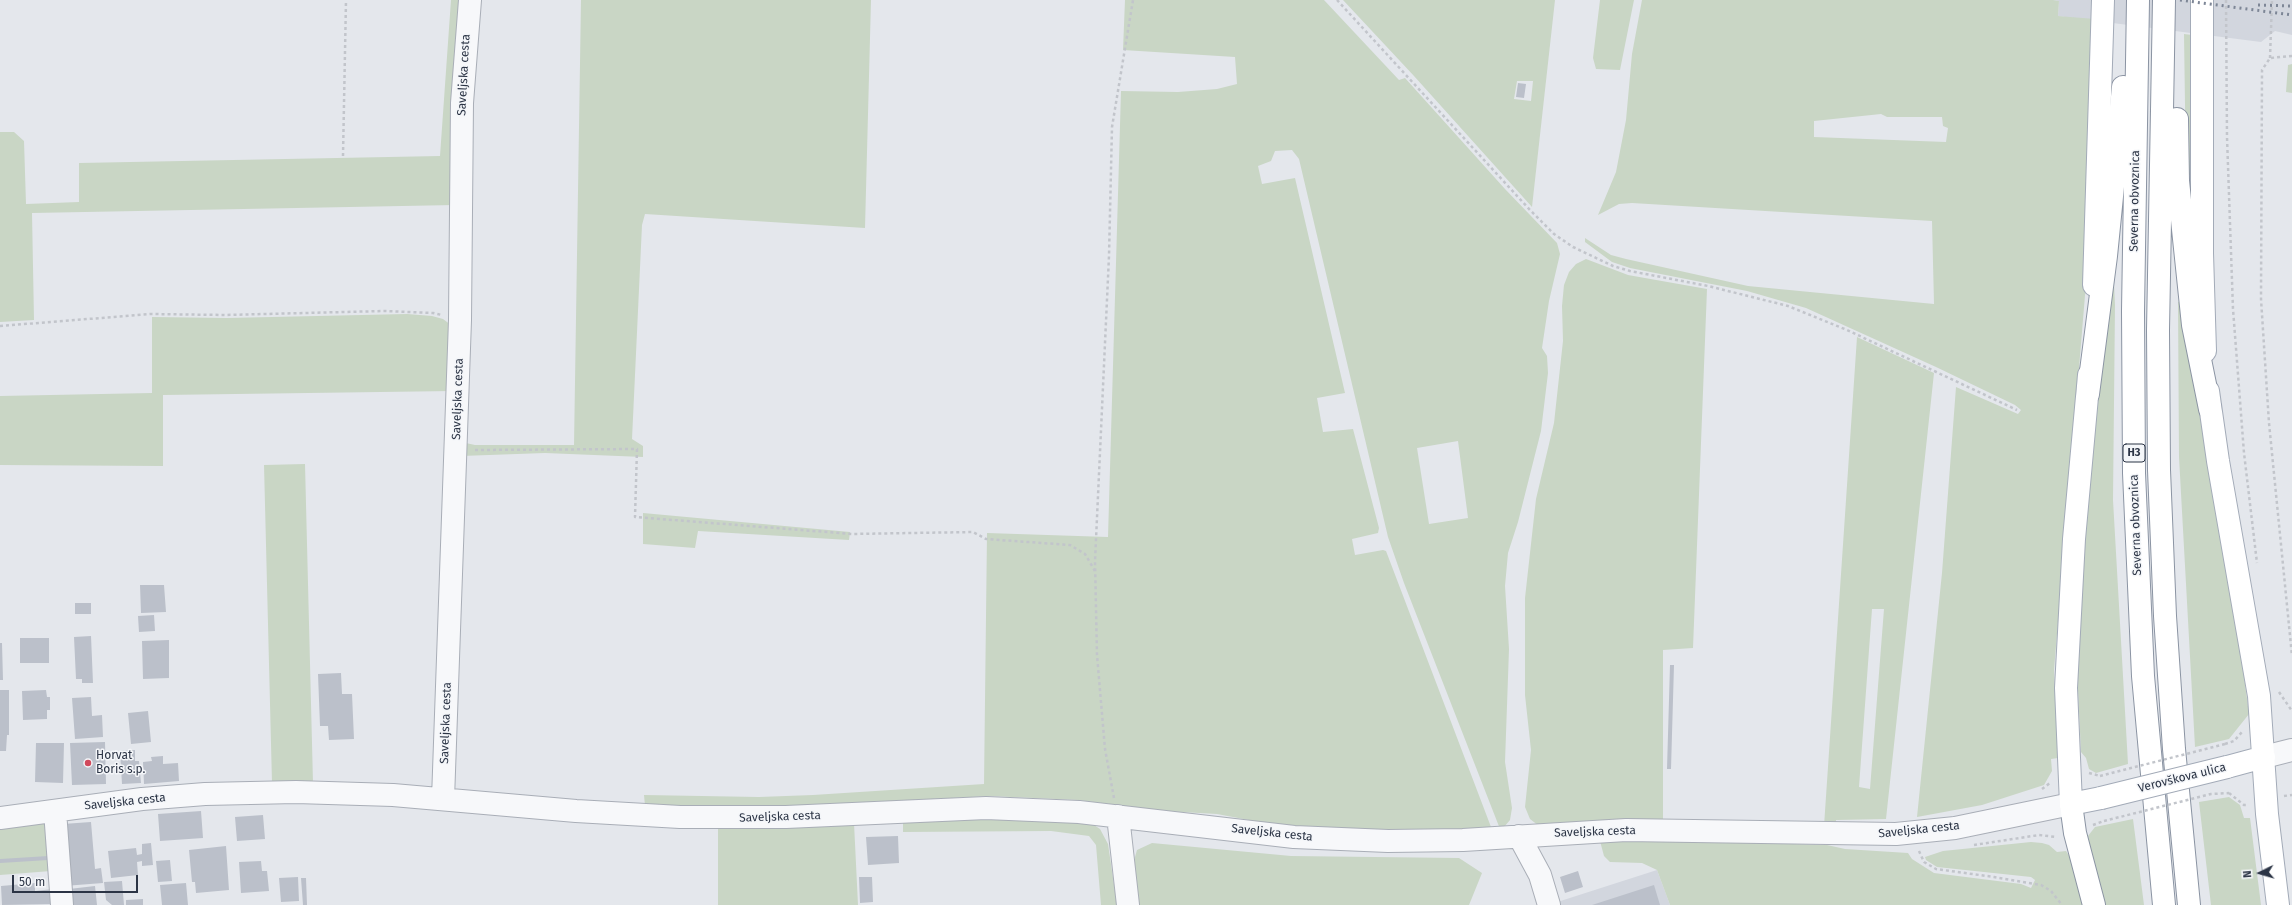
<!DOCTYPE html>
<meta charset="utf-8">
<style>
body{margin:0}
#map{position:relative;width:2292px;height:905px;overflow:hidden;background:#e4e7ec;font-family:"Fira Sans",sans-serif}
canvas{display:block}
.north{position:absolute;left:2240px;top:853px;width:40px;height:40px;-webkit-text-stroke:3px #f4f6f9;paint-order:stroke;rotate:265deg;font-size:11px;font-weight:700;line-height:16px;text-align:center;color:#2b3445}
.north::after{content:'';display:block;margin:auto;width:14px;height:18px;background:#2b3445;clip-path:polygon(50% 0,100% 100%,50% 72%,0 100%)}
.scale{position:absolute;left:12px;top:875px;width:126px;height:18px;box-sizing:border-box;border:2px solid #2b3445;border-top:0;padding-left:5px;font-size:12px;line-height:14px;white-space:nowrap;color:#2b3445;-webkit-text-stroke:3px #f4f6f9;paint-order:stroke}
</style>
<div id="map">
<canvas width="2292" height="905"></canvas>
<div class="north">N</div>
<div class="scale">50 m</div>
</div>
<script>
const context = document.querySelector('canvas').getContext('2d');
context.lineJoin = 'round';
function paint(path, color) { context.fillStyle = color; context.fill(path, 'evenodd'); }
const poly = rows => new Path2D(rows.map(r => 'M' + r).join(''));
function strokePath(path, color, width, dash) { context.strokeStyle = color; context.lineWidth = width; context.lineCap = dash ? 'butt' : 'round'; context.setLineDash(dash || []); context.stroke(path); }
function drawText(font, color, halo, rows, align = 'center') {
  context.font = font + ' "Fira Sans",sans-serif'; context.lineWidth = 3; context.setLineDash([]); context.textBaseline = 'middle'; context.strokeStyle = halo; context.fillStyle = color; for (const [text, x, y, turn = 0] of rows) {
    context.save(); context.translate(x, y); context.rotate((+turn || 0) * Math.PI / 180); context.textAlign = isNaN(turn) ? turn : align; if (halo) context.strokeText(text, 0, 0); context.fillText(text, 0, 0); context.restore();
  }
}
paint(poly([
 [2053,0,2292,0,2292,35,2275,31,2261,42,2058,16,2059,1],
 [1657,870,1670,905,1548,905]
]), '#d2d6de');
paint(poly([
 [451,0,464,0,455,205,32,213,34,320,0,322,0,132,14,132,24,141,26,204,79,202,79,163,440,156],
 [581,0,871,0,865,228,645,214,642,225,632,439,643,446,643,457,545,453,461,456,461,442,475,445,574,445],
 [1125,0,1324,0,1399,80,1405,78,1505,189,1557,243,1560,254,1549,301,1542,348,1547,356,1548,373,1541,431,1518,522,1508,553,1505,586,1509,649,1505,762,1512,808,1510,820,1504,827,1500,829,1404,583,1388,537,1299,159,1292,150,1275,151,1271,161,1258,166,1262,184,1295,178,1345,393,1317,398,1323,432,1353,429,1379,528,1378,533,1352,539,1355,555,1383,550,1386,551,1491,827,1490,831,1302,830,1217,814,1164,811,1078,800,990,796,819,805,645,806,644,795,759,797,813,795,984,784,987,533,1108,537,1121,91,1178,92,1217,89,1237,84,1235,57,1123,50],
 [1458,441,1468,518,1429,524,1417,448],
 [1343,0,1555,0,1532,207,1414,76],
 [1517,81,1533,81,1531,101,1514,99],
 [1600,0,1634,0,1620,70,1596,69,1593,58],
 [1642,0,2053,0,2059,1,2058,16,2095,19,2089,247,2054,670,2058,758,2051,759,2052,771,2044,785,1982,805,1917,817,1942,573,1956,387,2018,414,2021,410,2015,405,1936,367,1806,308,1747,291,1630,268,1612,262,1585,242,1585,238,1611,255,1626,259,1748,286,1934,304,1932,221,1632,203,1619,204,1598,215,1616,172,1626,120,1632,54],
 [1881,114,1887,117,1942,117,1943,126,1948,128,1946,142,1814,137,1814,121],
 [2184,34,2192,35,2191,175,2186,175],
 [2292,64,2292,93,2286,92,2288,65],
 [1586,259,1628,275,1707,289,1693,648,1663,650,1663,823,1539,826,1530,819,1525,807,1531,750,1525,695,1525,598,1536,499,1554,423,1563,341,1562,306,1564,285,1569,272,1576,264],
 [2113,263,2115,305,2113,500,2128,764,2096,773,2089,769,2086,758,2081,752,2076,650,2079,582,2110,278],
 [2181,301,2238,630,2249,714,2229,739,2195,747,2179,457,2178,302],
 [407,314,432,316,443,319,451,325,453,391,163,395,163,466,0,465,0,396,152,393,152,317,227,318],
 [1857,337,1934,373,1886,819,1836,820,1836,827,1824,826],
 [1872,609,1884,609,1870,789,1859,787],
 [305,464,313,783,272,783,264,465],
 [643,513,850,532,849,540,698,531,695,548,643,544],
 [2229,797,2240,805,2244,818,2250,818,2261,905,2211,905,2199,802],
 [973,819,1088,823,1094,825,1100,829,1108,844,1117,905,1101,905,1096,845,1089,836,1051,831,903,832,903,822],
 [2133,819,2144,905,2102,905,2090,854,2088,836,2095,827],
 [47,823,51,871,0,875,0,828],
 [854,823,858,905,718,905,718,828],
 [1664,840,1827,845,1845,849,1908,853,1912,859,1934,873,2021,884,2031,888,2035,880,2031,877,1937,867,1926,860,1925,857,1943,851,2031,842,2042,843,2049,845,2057,852,2066,851,2070,857,2084,905,1670,905,1657,870,1642,863,1610,862,1604,856,1600,841],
 [1152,843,1291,856,1459,858,1482,873,1469,905,1138,905,1133,864,1137,850]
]), '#c9d6c5');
paint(poly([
 [1518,83,1526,84,1524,98,1516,97],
 [140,585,164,585,166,612,141,613],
 [75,603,91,603,91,614,75,614],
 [154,615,155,631,139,632,138,616],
 [91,636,93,683,82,683,82,679,76,679,74,637],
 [20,638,49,638,49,663,20,663],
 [169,640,169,678,143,679,142,641],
 [0,643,2,643,3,680,0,680],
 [1670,665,1674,665,1671,769,1667,769],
 [341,673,342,694,352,694,354,739,329,740,328,726,320,726,318,674],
 [0,690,9,690,9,735,7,735,6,751,0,751],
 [46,690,47,697,50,697,50,710,47,710,47,719,23,720,22,691],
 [91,697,92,716,102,715,103,737,75,739,72,698],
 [148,711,151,742,131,744,128,713],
 [105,742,106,784,72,785,70,743],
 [36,743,64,743,63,783,35,782],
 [135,750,135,761,139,761,141,783,122,784,120,751],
 [163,756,163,764,178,763,179,781,144,784,143,762,152,761,151,757],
 [201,811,203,838,160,841,158,814],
 [263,815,265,839,237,841,235,817],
 [91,822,95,869,101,868,103,883,64,886,63,824],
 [898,836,899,863,868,865,866,837],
 [151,843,153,865,142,866,142,861,137,862,138,875,111,878,108,851,136,848,137,855,142,854,142,844],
 [226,846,229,890,196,893,195,882,192,882,189,850],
 [48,856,48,860,0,863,0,859],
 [170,860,172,881,158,882,156,861],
 [261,861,262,871,267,871,269,891,241,893,239,862],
 [1578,871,1583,887,1565,893,1560,877],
 [298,877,299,901,281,902,279,878],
 [859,877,872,877,873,902,860,903],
 [301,878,306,878,307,905,303,905],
 [122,881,124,905,112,905,106,900,104,882],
 [35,883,35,891,53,889,54,904,2,905,1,886],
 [186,883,188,905,162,905,160,885],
 [1654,885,1660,905,1592,905],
 [95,886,97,905,71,905,69,889],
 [143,899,143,905,126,905,126,900]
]), '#bbc0ca');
const minor = poly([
 [2264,757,2292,750],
 [443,799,460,320,462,103,470,0],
 [55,811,62,905],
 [1118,816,1128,905],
 [0,818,142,799,205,794,296,792,393,795,576,811,680,817,786,817,986,808,1079,812,1294,837,1388,841,1463,840,1626,830,1896,834,1955,828,2071,804],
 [1519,836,1540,875,1549,905]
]);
const major = poly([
 [2202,0,2202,253,2205,351],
 [2094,285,2103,0],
 [2089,375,2074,539,2066,688,2071,804,2101,798],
 [2208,391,2218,461,2259,696,2267,814,2278,905],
 [2227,767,2264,757]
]);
const highway = poly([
 [2138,0,2133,311,2134,473,2143,676,2164,905],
 [2164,0,2158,330,2159,470,2165,616,2174,749,2189,905],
 [2177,119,2178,181,2193,325,2210,409],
 [2088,394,2106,256,2123,87],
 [2071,804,2075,833,2094,905]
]);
strokePath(minor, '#a9aeb7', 24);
strokePath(major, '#a3abb8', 24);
strokePath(highway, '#8b94a3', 24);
strokePath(poly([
 [1337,0,1530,210,1554,234,1573,247,1613,266,1630,271,1708,286,1788,306,1847,330,2017,410],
 [2226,0,2227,137,2233,309,2244,453,2257,563],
 [2292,56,2270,58,2262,70,2261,299,2269,423,2292,656],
 [2270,58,2272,0],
 [343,156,346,0],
 [0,326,151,314,225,315,384,311,433,313,442,315],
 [475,450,637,449,635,517,852,534,973,532,986,539,1070,545,1085,554,1095,571],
 [2279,692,2292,711],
 [2225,744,2234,741,2242,732],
 [2089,773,2100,776],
 [2042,789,2050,783],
 [2229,793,2244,805,2248,805],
 [2284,796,2292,795],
 [1114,798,1105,749,1097,655,1095,561,1109,256,1112,127,1133,0],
 [2093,825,2104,821],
 [1974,845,2039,835,2056,837],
 [1919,851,1924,862,1936,869,1994,877,2041,885,2051,891,2062,905]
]), '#c2c5cb', 2.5, [3, 3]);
strokePath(minor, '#f7f8fa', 22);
strokePath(major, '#fff', 22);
strokePath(highway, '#fff', 22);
strokePath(poly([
 [2180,0,2292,15],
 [2258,5,2292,6]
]), '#7d8696', 3, [2, 4]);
const majorBridge = poly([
 [2101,798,2227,767]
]);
strokePath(majorBridge, '#a3abb8', 24, []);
strokePath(poly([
 [2100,776,2225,744],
 [2104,821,2211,794,2229,793]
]), '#c2c5cb', 2.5, [3, 3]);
strokePath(majorBridge, '#fff', 22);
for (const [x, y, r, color] of [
 [88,763,4,"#d1495b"]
]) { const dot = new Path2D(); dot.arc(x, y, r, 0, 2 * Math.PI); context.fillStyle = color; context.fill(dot); strokePath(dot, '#f4f6f9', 1.5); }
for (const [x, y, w] of [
 [2134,453,22]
]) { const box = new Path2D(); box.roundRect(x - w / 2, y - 9, w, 18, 3); context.fillStyle = '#f4f6f9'; context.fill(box); strokePath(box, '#2b3445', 1); }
drawText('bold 11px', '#2b3445', null, [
 ["H3",2134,453]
]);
drawText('12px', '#2b3445', '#f4f6f9', [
 ["Saveljska cesta",464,75,-87],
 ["Severna obvoznica",2135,201,-89],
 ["Saveljska cesta",458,399,-88],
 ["Severna obvoznica",2136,525,-92],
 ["Saveljska cesta",446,723,-88],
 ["Verovškova ulica",2182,778,-14],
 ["Saveljska cesta",125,802,-6],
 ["Saveljska cesta",780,817,-2],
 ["Saveljska cesta",1919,830,-6],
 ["Saveljska cesta",1595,832,-2],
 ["Saveljska cesta",1272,833,6]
]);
drawText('12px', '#2b3445', '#f4f6f9', [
 ["Horvat",96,756],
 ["Boris s.p.",96,770]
], 'left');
</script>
